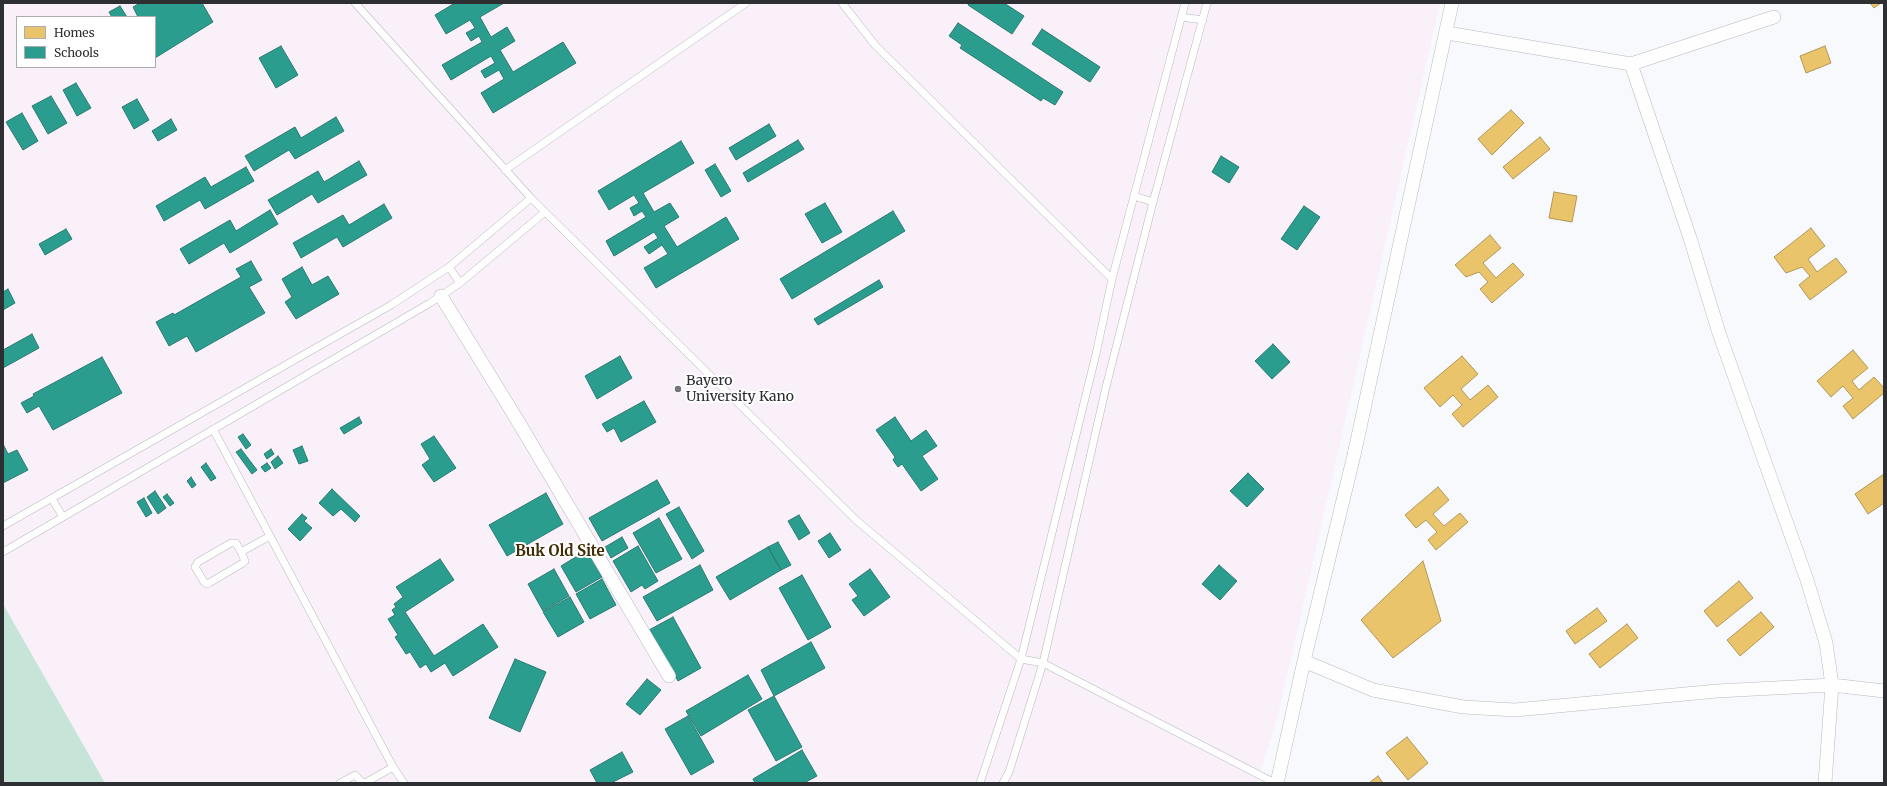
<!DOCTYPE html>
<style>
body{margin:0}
#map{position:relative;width:1887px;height:786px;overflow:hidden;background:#f7f9fc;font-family:Merriweather,serif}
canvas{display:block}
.frame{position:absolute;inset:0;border:4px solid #2d2f32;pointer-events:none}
.legend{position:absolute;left:16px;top:16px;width:140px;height:52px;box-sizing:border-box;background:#fff;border:1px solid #abacad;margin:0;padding:5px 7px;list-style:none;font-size:12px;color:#2d2f32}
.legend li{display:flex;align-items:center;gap:8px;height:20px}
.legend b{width:20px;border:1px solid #abacad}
</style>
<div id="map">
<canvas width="1887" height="786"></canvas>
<div class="frame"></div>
<ul class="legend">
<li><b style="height:11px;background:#e9c46a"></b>Homes</li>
<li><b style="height:11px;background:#2a9d8f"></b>Schools</li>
</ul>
</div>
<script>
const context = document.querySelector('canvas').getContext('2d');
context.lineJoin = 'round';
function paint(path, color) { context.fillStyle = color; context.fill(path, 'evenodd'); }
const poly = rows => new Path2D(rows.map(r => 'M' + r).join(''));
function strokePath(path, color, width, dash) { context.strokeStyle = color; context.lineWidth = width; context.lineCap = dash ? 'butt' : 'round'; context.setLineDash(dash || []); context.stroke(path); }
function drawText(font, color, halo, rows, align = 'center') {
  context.font = font + ' Merriweather,serif'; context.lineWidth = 4; context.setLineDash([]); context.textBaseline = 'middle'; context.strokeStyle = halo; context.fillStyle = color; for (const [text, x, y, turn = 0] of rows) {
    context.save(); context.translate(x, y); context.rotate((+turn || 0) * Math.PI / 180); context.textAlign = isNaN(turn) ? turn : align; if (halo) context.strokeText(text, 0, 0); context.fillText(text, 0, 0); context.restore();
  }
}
paint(poly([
 [3,3,1440,3,1279,711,1257,783,3,783],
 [17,17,155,17,155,67,17,67]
]), '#f9f0fa');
paint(poly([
 [3,604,105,783,3,783]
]), '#c6e4d7');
const homes = poly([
 [1870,3,1881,3,1874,8,1870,3],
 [1825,46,1831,63,1806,73,1800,56,1825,46],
 [1511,110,1524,123,1492,155,1478,139,1511,110],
 [1540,137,1550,149,1513,179,1503,167,1540,137],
 [1554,192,1577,196,1572,222,1549,218,1554,192],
 [1811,228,1825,246,1808,259,1817,272,1836,258,1847,272,1810,300,1799,285,1810,276,1802,267,1786,273,1774,257,1811,228],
 [1490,235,1501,248,1483,263,1496,278,1513,263,1524,275,1492,303,1480,289,1488,282,1479,272,1466,277,1455,265,1490,235],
 [1853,350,1868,368,1852,381,1859,390,1874,377,1884,388,1884,393,1853,419,1843,406,1853,398,1843,386,1831,397,1817,381,1853,350],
 [1462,356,1478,374,1461,389,1470,400,1488,385,1498,397,1463,427,1452,414,1462,405,1453,395,1440,407,1424,388,1462,356],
 [1884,474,1884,503,1868,514,1855,494,1884,474],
 [1438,487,1449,500,1433,514,1444,526,1460,513,1468,522,1436,550,1428,540,1437,532,1426,520,1416,528,1405,515,1438,487],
 [1423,561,1441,621,1393,658,1361,620,1423,561],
 [1739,581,1753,598,1717,627,1704,611,1739,581],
 [1597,608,1607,621,1575,644,1566,631,1597,608],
 [1761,612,1774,627,1740,656,1727,640,1761,612],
 [1627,624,1638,638,1600,668,1589,654,1627,624],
 [1407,737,1428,763,1408,780,1386,753,1407,737],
 [1378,776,1383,783,1369,783,1378,776]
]);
paint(homes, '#e9c46a');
strokePath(homes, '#b19759', 1);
const schools = poly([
 [140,3,202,3,213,22,155,58,155,17,138,17,133,7,140,3],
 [455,3,504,3,480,17,491,37,507,27,515,41,500,50,513,72,563,42,576,63,493,113,481,93,504,79,499,70,485,78,481,71,495,63,491,56,451,80,442,65,482,42,479,36,471,41,466,33,475,28,470,20,446,34,435,15,455,3],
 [969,3,1004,3,1024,16,1012,34,968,5,969,3],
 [120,6,127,17,112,17,109,12,120,6],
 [958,23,1063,92,1055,105,1043,98,1041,101,960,48,962,45,949,36,958,23],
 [1042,29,1100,67,1090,82,1032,44,1042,29],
 [281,46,298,75,276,88,259,58,281,46],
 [76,83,91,108,77,116,63,90,76,83],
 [51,96,67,123,48,134,32,106,51,96],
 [137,99,149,120,134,129,122,107,137,99],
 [22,113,38,141,23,150,6,122,22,113],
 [336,117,344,131,295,159,289,150,254,171,245,156,295,127,301,138,336,117],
 [171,119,177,130,158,141,152,131,171,119],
 [769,124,776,136,736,160,729,148,769,124],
 [798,140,804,149,748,182,743,173,798,140],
 [681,141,694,163,643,193,654,212,670,203,679,217,664,226,677,247,726,217,739,239,656,288,644,268,668,254,662,245,649,254,644,247,658,238,654,232,614,256,606,241,646,217,642,211,634,216,630,208,639,203,634,195,609,210,598,191,681,141],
 [1221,156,1239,167,1229,183,1212,172,1221,156],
 [359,161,367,175,318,203,312,194,277,215,268,200,318,171,324,182,359,161],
 [715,164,731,191,721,197,705,170,715,164],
 [246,167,254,181,205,209,200,200,164,221,156,206,205,177,211,187,246,167],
 [825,203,842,232,822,243,805,214,825,203],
 [384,204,392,218,343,247,337,237,301,258,293,243,343,215,349,225,384,204],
 [1304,206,1320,217,1297,250,1281,239,1304,206],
 [270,210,278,224,230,253,224,243,189,264,180,249,230,220,236,231,270,210],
 [893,211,905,231,792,299,780,279,893,211],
 [66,229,72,239,45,255,39,244,66,229],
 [251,261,262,280,249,287,265,313,196,352,187,336,169,346,156,322,173,313,174,315,241,277,236,269,251,261],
 [302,267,312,285,328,276,339,294,296,319,285,302,292,297,282,279,302,267],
 [879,280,883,287,818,325,814,319,879,280],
 [8,289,15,303,3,310,3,292,8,289],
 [32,334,39,348,3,368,3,350,32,334],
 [1273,344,1290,362,1272,379,1255,361,1273,344],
 [620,356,632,378,597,399,585,376,620,356],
 [102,357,122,393,53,430,39,406,27,413,21,403,34,396,33,394,102,357],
 [644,401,656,422,621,442,614,428,607,432,602,424,644,401],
 [359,417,362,423,344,434,340,428,359,417],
 [895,417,911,441,926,430,937,446,922,456,938,479,921,491,902,464,898,467,893,460,895,457,876,430,895,417],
 [243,434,251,445,246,449,238,437,243,434],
 [434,436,456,468,434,482,422,465,430,459,421,444,434,436],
 [3,444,8,454,17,450,28,470,3,483,3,444],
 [302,446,308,461,299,464,293,450,302,446],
 [241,449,257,470,252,474,236,452,241,449],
 [271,449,274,454,267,459,264,454,271,449],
 [278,456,283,463,275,469,271,462,278,456],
 [206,463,216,478,211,481,201,467,206,463],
 [267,463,271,468,265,472,261,467,267,463],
 [1248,473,1264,489,1247,507,1230,491,1248,473],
 [191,477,196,485,192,488,187,481,191,477],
 [657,480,670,503,602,541,589,518,657,480],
 [332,489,360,516,355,522,341,509,333,516,319,503,332,489],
 [155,491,166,508,158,514,147,497,155,491],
 [546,493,563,524,507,556,489,525,546,493],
 [167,494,174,503,170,506,163,497,167,494],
 [144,498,152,513,146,517,137,502,144,498],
 [679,507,704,551,692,559,666,514,679,507],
 [302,514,307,518,304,521,312,528,300,541,288,529,302,514],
 [799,515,810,533,799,540,788,521,799,515],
 [659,518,682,559,656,573,633,533,659,518],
 [830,533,841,550,829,558,818,541,830,533],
 [622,537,628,548,611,558,605,547,622,537],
 [778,542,791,565,781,570,768,547,778,542],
 [638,546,658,581,645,589,642,585,631,592,613,561,638,546],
 [768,547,781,570,730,600,716,577,768,547],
 [587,550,602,577,576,592,561,566,587,550],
 [440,559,454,580,405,612,434,656,483,624,498,647,453,676,445,663,431,672,426,664,420,668,410,652,406,654,395,637,398,635,388,619,395,615,392,610,396,607,394,604,403,597,396,587,440,559],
 [700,565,713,590,657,621,643,597,700,565],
 [1219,565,1237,581,1220,600,1202,584,1219,565],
 [554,569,569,596,543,611,528,584,554,569],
 [870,569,890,597,864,616,852,600,858,596,849,584,870,569],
 [802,575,831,627,808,640,779,588,802,575],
 [602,579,616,605,590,619,576,594,602,579],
 [570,597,584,622,558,637,543,612,570,597],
 [673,617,701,668,678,681,649,630,673,617],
 [811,642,825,668,774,696,761,670,811,642],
 [515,659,546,672,520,732,489,718,515,659],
 [748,675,762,699,701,736,686,711,748,675],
 [647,679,661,690,640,715,626,704,647,679],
 [774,696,802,747,776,761,748,710,774,696],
 [688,716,714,762,691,775,665,729,688,716],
 [802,750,817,776,804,783,755,783,753,779,802,750],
 [622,752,633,772,611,783,597,783,590,770,622,752]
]);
paint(schools, '#2a9d8f');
strokePath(schools, '#2b7c73', 1);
const service = poly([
 [355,3,531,198,856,520,1021,659,1043,663,1275,783],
 [842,3,875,45,1112,279],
 [1181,17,1203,20],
 [505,170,746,3],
 [1134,196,1153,202],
 [449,267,460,283],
 [213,429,393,767,404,783],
 [52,499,63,517],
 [3,526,391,305,449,267,531,198],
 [3,552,430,303,460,283,545,212],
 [241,552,236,543,231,543,198,562,195,567,204,582,207,584,209,583,243,563,245,561,241,552,270,536],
 [340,783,355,775,363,783],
 [365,783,393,767],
 [980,783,1021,659,1096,354,1112,279,1185,3],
 [1003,783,1009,772,1043,663,1106,387,1153,202,1207,3]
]);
const minor = poly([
 [1447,33,1631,64,1774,17],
 [1631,64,1690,238,1719,333,1807,580,1826,643,1832,685,1825,783],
 [441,296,519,423,669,676],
 [1304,661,1373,690,1463,707,1515,710,1717,691,1832,685,1884,691],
 [1277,783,1304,661,1354,455,1452,3]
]);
strokePath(service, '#b8babd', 8);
strokePath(minor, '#b8babd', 14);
strokePath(service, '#fefeff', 7);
strokePath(minor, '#fefeff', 13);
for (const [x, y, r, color] of [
 [678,389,4,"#747679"]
]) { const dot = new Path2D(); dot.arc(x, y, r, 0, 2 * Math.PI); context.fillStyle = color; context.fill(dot); strokePath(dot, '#fff', 1.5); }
drawText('14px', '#2d2f32', '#fff', [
 ["Bayero",686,381],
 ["University Kano",686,397]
], 'left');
drawText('bold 15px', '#402d05', '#fff', [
 ["Buk Old Site",560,552]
]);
</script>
